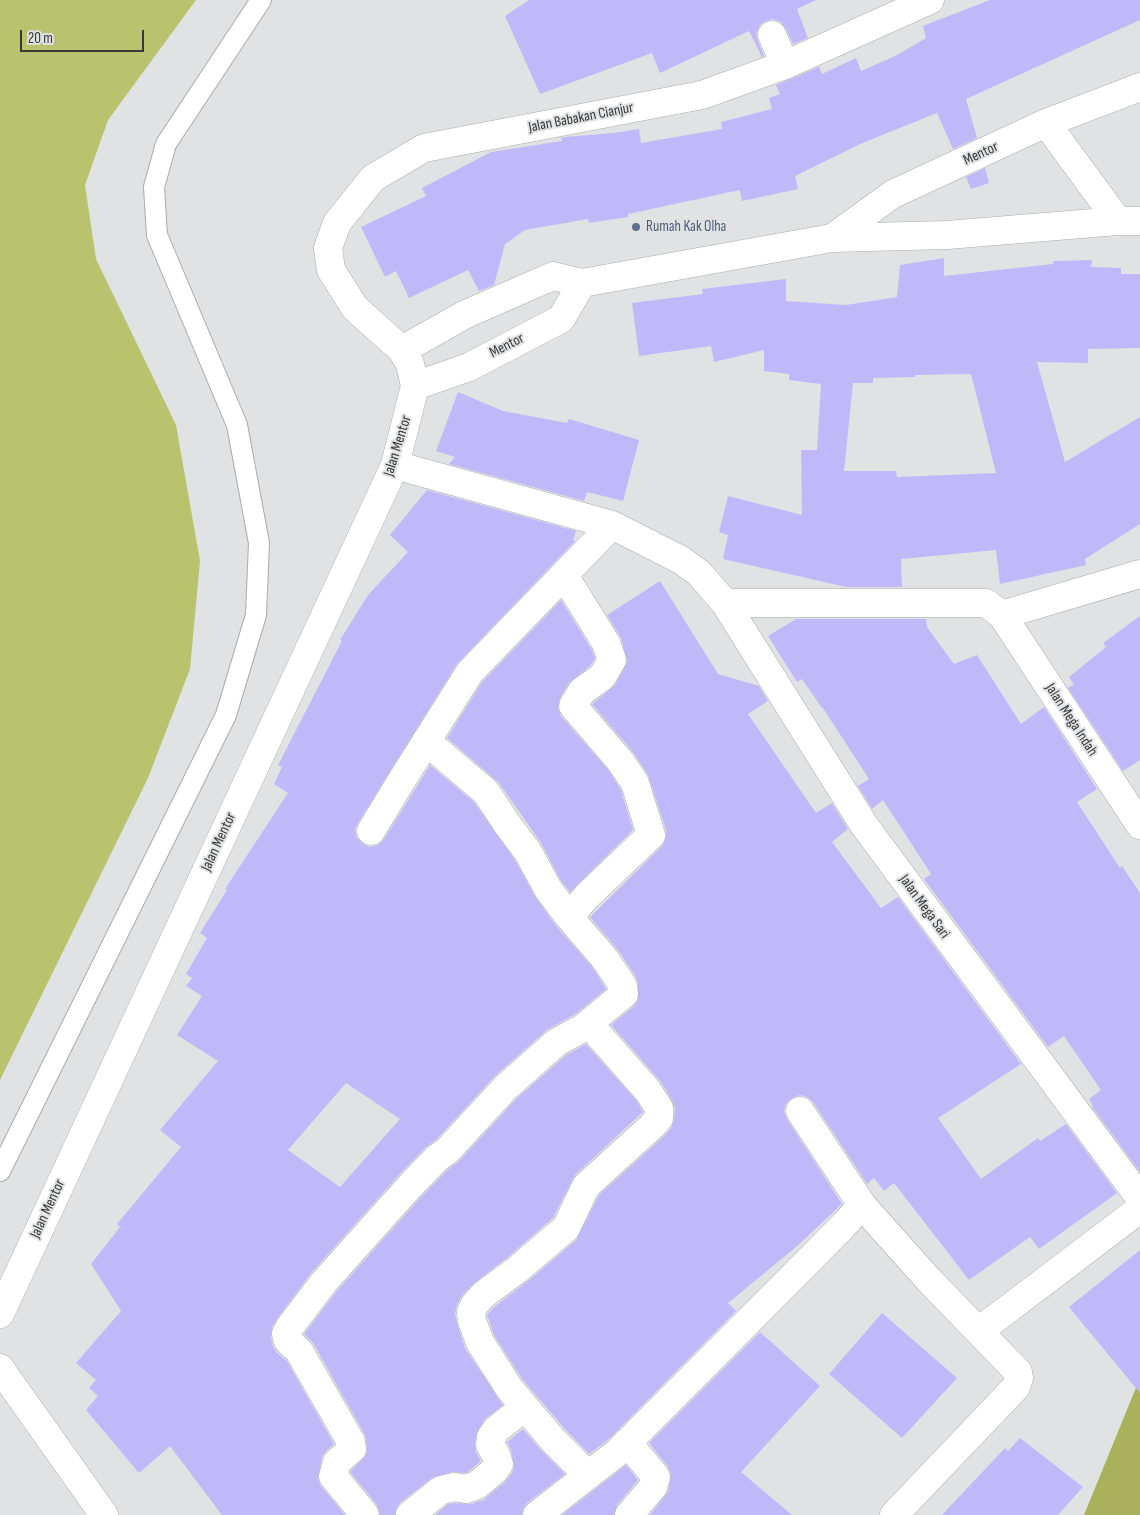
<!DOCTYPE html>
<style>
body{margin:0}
#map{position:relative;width:1140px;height:1515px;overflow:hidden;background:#e1e2e3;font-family:"Sofia Sans Condensed",sans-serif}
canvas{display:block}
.scale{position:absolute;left:20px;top:30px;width:124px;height:22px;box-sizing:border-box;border:2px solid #383839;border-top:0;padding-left:6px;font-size:15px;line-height:18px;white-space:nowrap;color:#383839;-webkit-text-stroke:4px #e1e2e3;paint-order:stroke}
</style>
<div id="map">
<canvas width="1140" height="1515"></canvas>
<div class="scale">20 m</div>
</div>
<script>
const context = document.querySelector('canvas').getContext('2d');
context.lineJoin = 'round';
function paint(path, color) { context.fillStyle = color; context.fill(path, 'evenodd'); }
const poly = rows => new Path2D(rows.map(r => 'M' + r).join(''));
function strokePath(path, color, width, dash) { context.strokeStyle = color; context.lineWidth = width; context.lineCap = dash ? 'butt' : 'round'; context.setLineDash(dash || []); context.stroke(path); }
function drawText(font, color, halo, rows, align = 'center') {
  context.font = font + ' "Sofia Sans Condensed",sans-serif'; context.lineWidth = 4; context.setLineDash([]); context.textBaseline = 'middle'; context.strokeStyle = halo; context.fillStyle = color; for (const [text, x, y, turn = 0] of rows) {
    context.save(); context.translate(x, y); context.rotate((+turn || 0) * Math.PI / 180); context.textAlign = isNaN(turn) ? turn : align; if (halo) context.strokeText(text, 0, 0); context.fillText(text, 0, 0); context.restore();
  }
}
paint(poly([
 [0,0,196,0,108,120,85,185,96,259,176,425,200,561,190,669,148,778,0,1080]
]), '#b9c26d');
paint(poly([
 [1140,1378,1140,1515,1084,1515]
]), '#a9b25a');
paint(poly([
 [529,0,816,0,797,9,808,38,793,44,786,29,781,22,773,19,766,21,760,25,756,34,758,41,764,56,762,57,749,31,660,73,652,53,540,94,505,16],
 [990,0,1140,0,1140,20,966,99,977,138,953,149,937,113,860,144,795,176,798,189,742,201,740,190,628,214,628,217,589,223,588,219,525,230,505,244,494,285,479,291,468,270,409,298,396,271,385,277,361,227,426,196,422,188,491,152,562,141,561,138,564,137,614,133,639,129,641,143,722,129,721,122,772,109,769,98,780,94,776,85,819,67,822,74,856,58,861,71,897,55,926,38,923,26],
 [985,168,989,183,971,189,966,177],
 [944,258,944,276,1053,264,1053,261,1092,260,1091,267,1121,268,1121,274,1140,274,1140,348,1088,349,1088,363,1037,362,1065,462,1140,417,1140,524,1085,559,1086,565,1000,584,996,550,901,559,902,587,845,587,846,587,723,559,728,535,719,532,728,496,802,515,801,450,817,450,821,384,789,380,789,374,764,371,764,350,714,362,711,346,639,356,632,303,703,294,702,289,786,279,786,301,846,305,897,297,900,265],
 [971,374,996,473,897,477,896,471,844,471,853,383,873,383,873,378,915,377,915,375],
 [458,392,503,411,567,423,569,419,639,440,623,501,587,492,584,501,449,464,455,457,436,451],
 [427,490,576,531,573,540,575,541,457,664,358,823,355,830,357,838,363,844,370,847,378,845,384,839,430,765,474,802,515,860,536,898,557,927,593,968,606,989,574,1015,547,1030,495,1076,437,1139,426,1147,399,1175,312,1272,277,1319,272,1327,271,1338,273,1346,277,1353,287,1361,334,1444,327,1450,322,1457,318,1479,321,1486,345,1515,222,1515,170,1446,139,1473,86,1410,98,1396,89,1388,96,1380,76,1363,121,1311,91,1264,120,1227,117,1224,181,1147,160,1130,218,1061,177,1035,202,996,186,986,192,978,186,974,207,938,200,933,227,890,225,889,288,793,274,784,282,767,278,765,342,641,340,640,368,595,408,552,390,535],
 [346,1083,400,1119,340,1187,288,1150],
 [660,581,718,674,759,686,768,701,748,714,816,813,832,803,848,829,832,842,881,908,898,897,1021,1064,938,1118,981,1179,1038,1138,1040,1141,1066,1124,1117,1193,1039,1249,1030,1237,969,1280,894,1183,884,1191,874,1178,867,1184,813,1102,807,1097,800,1095,792,1098,786,1104,784,1111,787,1119,842,1204,796,1247,728,1303,736,1311,608,1440,589,1454,564,1428,522,1379,494,1335,487,1315,494,1307,528,1281,576,1240,599,1195,663,1137,671,1128,674,1119,675,1108,672,1100,661,1082,611,1025,634,1006,638,1000,638,984,636,977,618,950,590,917,662,846,666,838,666,830,648,775,633,752,592,704,615,685,627,662,621,638,607,615],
 [561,600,592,650,595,658,590,666,569,683,560,698,558,708,561,716,609,771,621,790,633,830,570,892,561,881,541,843,499,783,447,738,482,682],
 [1140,616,1140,760,1123,771,1068,688,1074,684,1069,677,1106,647,1103,643],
 [796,619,926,619,927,627,954,664,977,655,1021,724,1044,707,1097,789,1077,802,1120,868,1122,866,1140,893,1140,1172,1092,1107,1093,1106,1089,1099,1101,1090,1064,1036,1048,1047,924,879,931,874,883,800,872,809,858,786,869,779,823,708,822,708,802,679,797,682,768,636],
 [586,1044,636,1100,643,1112,575,1175,553,1218,508,1257,474,1283,463,1294,457,1305,455,1313,457,1323,465,1348,503,1405,485,1419,476,1435,475,1444,476,1452,481,1461,469,1471,465,1473,452,1472,432,1478,400,1503,396,1509,395,1515,380,1515,377,1505,350,1472,366,1455,367,1447,365,1435,313,1343,304,1334,336,1292,421,1197,447,1170,458,1162,517,1098,566,1055],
 [1140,1250,1140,1393,1069,1307],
 [882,1313,957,1378,902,1438,829,1374],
 [760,1332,820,1386,741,1472,792,1515,650,1515,668,1492,671,1474,668,1467,649,1443],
 [523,1429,541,1450,565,1474,527,1503,523,1509,522,1515,435,1515,448,1504,455,1503,471,1504,483,1500,505,1482,512,1473,514,1466,511,1450,507,1442],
 [1020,1438,1083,1487,1058,1515,942,1515,1005,1448,1008,1451],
 [626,1465,638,1480,617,1505,614,1515,562,1515]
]), '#c0b9f9');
const lane = poly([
 [0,1171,226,715,256,615,259,543,237,425,157,235,154,187,166,144,261,0]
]);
const street = poly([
 [772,35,785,65],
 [1046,123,1118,221],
 [832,238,893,194,1046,123,1140,87],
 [402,350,466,314,553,276,582,283,832,238,947,235,1118,221,1140,221],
 [415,386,469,367,561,319,582,283],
 [395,465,612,525,681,560,699,573,725,603,864,825,1140,1198],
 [725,603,986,603,1002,615,1140,574],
 [1002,615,1140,825],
 [426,741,486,792,507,824,528,852,548,889,569,917],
 [371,831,400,783,470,672,612,525],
 [800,1111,862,1205,928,1279,1018,1372,1019,1378,1016,1387,894,1515],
 [0,1314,395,465,415,386,410,364,402,350,355,308,331,270,328,248,337,223,373,178,424,148,702,95,785,65,930,0],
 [979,1331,1140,1209],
 [0,1368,104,1515],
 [627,1442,656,1477,653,1487,629,1515],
 [588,1475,552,1439,509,1388,480,1342,472,1321,471,1312,475,1304,483,1295,518,1269,566,1228,586,1186,652,1126,659,1118,659,1108,648,1091,589,1024],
 [365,1515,333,1476,337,1462,352,1449,351,1442,299,1351,288,1341,286,1334,289,1328,324,1282,410,1186,437,1158,447,1151,506,1087,557,1042,583,1028,624,994,623,986,605,959,569,917,587,896,651,835,635,783,621,762,573,706,582,691,602,677,612,660,606,643,564,575],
 [410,1515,441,1490,455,1487,466,1489,477,1485,495,1470,499,1464,496,1455,490,1445,491,1437,497,1429,525,1407],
 [537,1515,618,1452,844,1225,862,1205]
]);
strokePath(lane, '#ababac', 22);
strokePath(street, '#ababac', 29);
strokePath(lane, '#fff', 20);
strokePath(street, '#fff', 28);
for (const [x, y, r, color] of [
 [636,227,5,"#5c6f8a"]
]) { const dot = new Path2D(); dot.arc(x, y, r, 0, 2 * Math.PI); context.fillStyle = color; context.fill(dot); strokePath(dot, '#e1e2e3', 2); }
drawText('15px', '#383839', '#e1e2e3', [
 ["Jalan Babakan Cianjur",581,118,-11],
 ["Mentor",981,154,-25],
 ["Mentor",507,346,-27],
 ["Jalan Mentor",398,446,-73],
 ["Jalan Mega Indah",1071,720,57],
 ["Jalan Mentor",219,842,-65],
 ["Jalan Mega Sari",924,907,54],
 ["Jalan Mentor",48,1209,-65]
]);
drawText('15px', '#4e5e75', '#e1e2e3', [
 ["Rumah Kak Olha",646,227]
], 'left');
</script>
